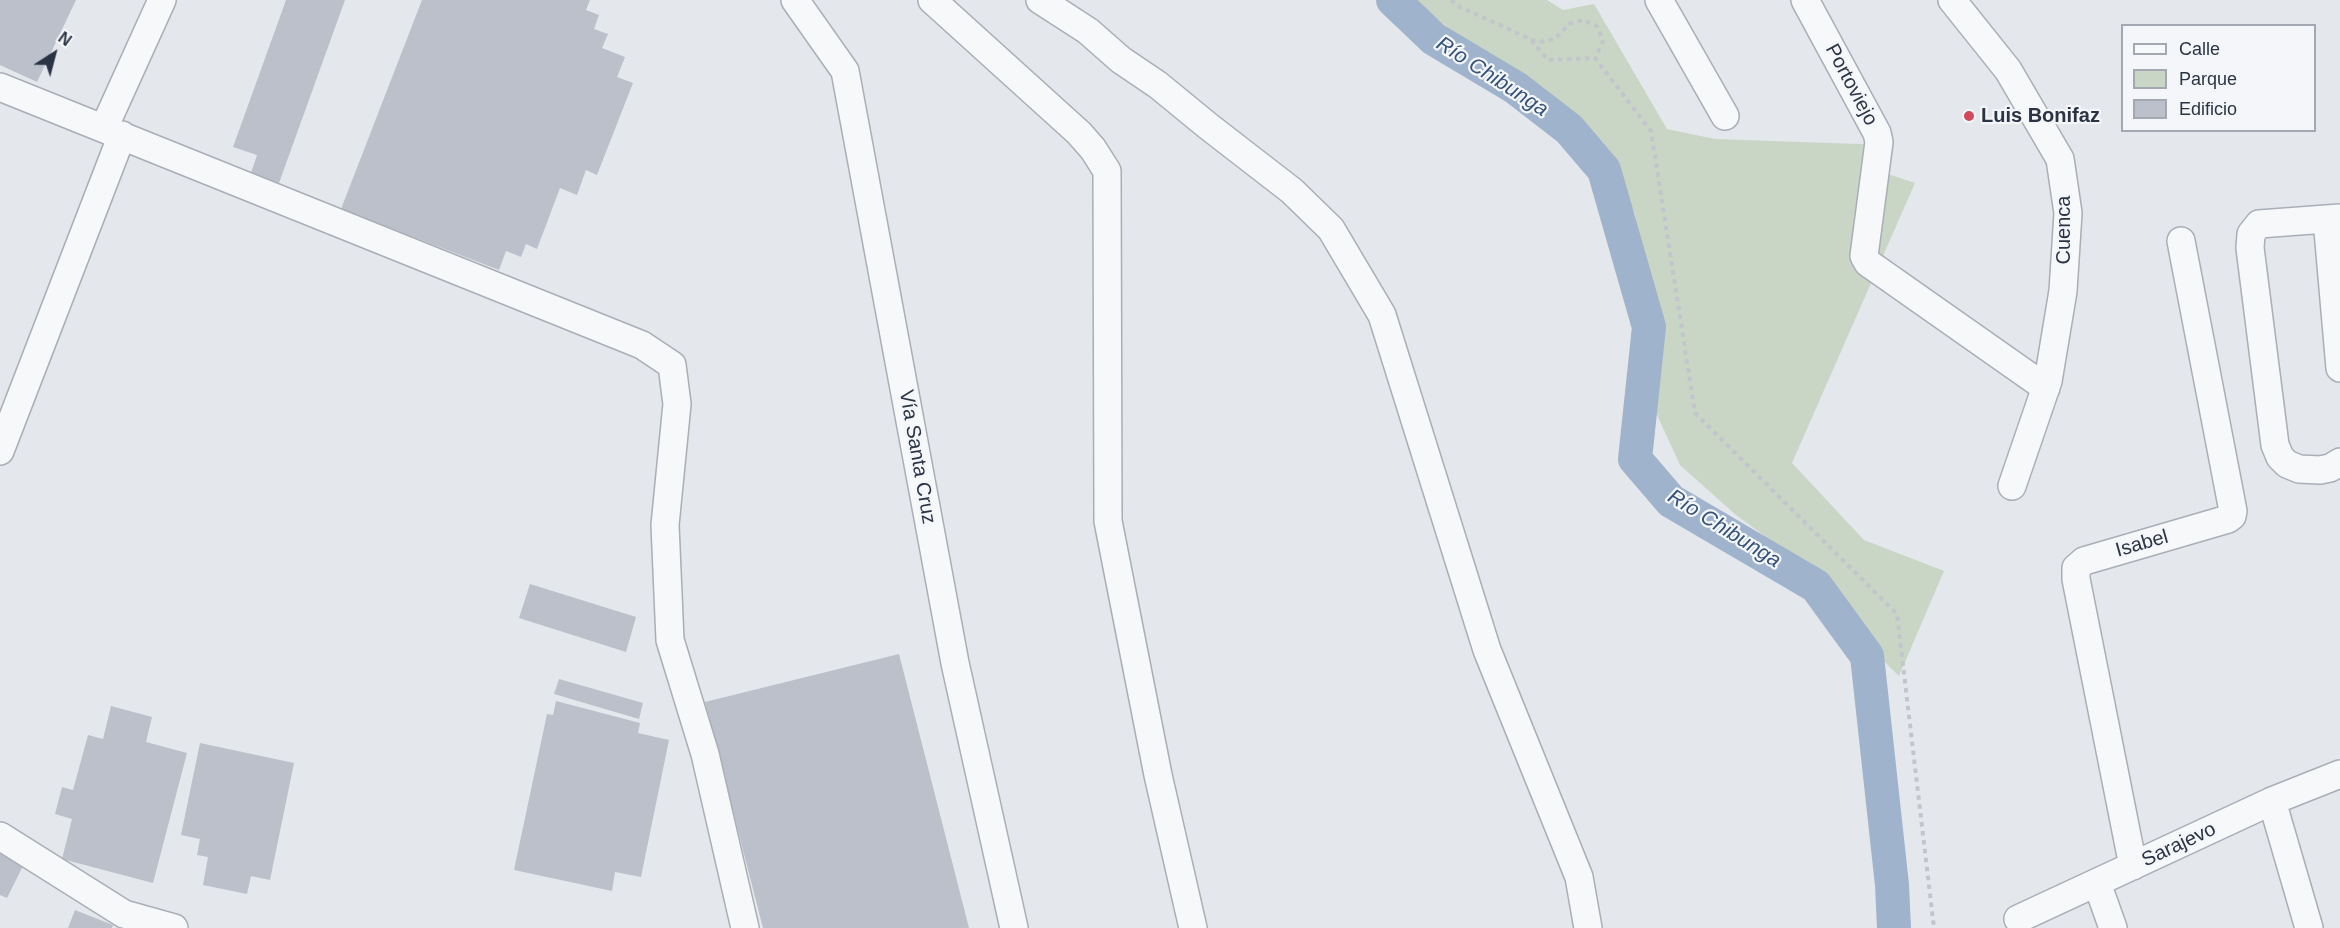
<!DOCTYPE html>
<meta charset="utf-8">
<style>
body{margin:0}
#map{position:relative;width:2340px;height:928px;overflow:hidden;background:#e4e7ec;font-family:Helvetica,sans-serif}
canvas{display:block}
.legend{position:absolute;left:2121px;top:24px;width:195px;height:108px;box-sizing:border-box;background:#f4f6f9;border:2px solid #a4a8b1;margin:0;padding:8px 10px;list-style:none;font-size:18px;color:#2b3445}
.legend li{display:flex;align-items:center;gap:12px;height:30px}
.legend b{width:30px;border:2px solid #a4a8b1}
.north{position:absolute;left:24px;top:24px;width:60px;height:60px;-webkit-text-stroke:4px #f4f6f9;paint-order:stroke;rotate:36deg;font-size:16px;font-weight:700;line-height:24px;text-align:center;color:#2b3445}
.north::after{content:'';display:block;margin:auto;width:21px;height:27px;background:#2b3445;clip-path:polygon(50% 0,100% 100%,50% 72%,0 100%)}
</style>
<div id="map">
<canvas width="2340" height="928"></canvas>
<ul class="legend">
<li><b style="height:8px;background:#f7f8fa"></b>Calle</li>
<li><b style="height:16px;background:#c9d6c5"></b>Parque</li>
<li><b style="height:16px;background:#bbc0ca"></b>Edificio</li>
</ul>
<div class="north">N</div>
</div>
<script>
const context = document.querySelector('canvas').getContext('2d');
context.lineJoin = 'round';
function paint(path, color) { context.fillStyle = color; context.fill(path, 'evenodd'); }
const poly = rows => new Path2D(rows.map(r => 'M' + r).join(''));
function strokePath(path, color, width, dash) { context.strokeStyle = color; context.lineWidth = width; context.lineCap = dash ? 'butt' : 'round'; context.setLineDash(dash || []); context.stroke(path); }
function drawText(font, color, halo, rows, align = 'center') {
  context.font = font + ' Helvetica,sans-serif'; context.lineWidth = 4.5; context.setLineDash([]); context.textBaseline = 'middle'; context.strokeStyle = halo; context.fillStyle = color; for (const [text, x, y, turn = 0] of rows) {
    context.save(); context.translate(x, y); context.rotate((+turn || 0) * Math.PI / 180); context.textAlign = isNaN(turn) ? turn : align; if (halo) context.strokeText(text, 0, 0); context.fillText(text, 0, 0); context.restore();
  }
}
paint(poly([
 [1414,0,1547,0,1563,10,1594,4,1667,129,1715,139,1888,145,1882,172,1915,183,1792,463,1864,540,1944,571,1899,676,1867,645,1842,601,1789,554,1736,515,1680,465,1651,402,1649,297,1635,214,1605,151,1543,87,1463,40]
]), '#c9d6c5');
strokePath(poly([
 [1393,0,1434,39,1516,88,1569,129,1604,170,1649,327,1635,459,1671,501,1816,586,1867,656,1892,885,1894,928]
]), '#9fb4cc', 34);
paint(poly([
 [0,0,76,0,37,82,0,65],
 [286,0,345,0,279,183,251,173,257,155,233,147],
 [422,0,590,0,586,10,599,15,594,29,608,34,602,48,625,57,617,77,633,83,597,175,586,170,577,195,560,188,537,249,526,244,521,257,506,251,499,270,341,209],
 [530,584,636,617,626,652,519,618],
 [899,654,969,928,763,928,705,702],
 [559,679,643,703,639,719,554,694],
 [556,701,640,723,638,733,669,740,641,877,615,872,612,891,514,870,547,714,553,715],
 [111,706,152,717,146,742,187,753,153,883,62,859,72,819,55,814,62,787,73,790,88,735,103,739],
 [200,743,294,763,270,880,251,876,247,894,203,885,208,857,197,855,200,839,181,835],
 [0,849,25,862,7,898,0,895],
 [75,910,113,925,112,928,68,928]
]), '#bbc0ca');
const minor = poly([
 [795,0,845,71,955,663,1014,928],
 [932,0,1079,133,1093,149,1107,171,1108,521,1158,775,1193,928],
 [1040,0,1088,31,1121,60,1158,85,1208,126,1292,191,1331,229,1382,315,1487,650,1579,877,1588,928],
 [1659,0,1725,116],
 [1805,0,1877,133,1879,142,1864,256,1868,263,2046,388],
 [1952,0,2008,70,2060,159,2068,213,2063,291,2048,381,2012,486],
 [0,87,642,345,672,365,677,404,665,525,670,640,705,754,745,928],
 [104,128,162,0],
 [2340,218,2259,224,2251,234,2250,248,2275,445,2280,457,2287,464,2299,469,2320,470,2330,468,2340,462],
 [2327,219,2340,368],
 [0,451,122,135],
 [2272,801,2309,928],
 [0,836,124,914,174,928],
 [2133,866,2076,579,2076,568,2084,561,2228,519,2232,516,2233,511,2181,241],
 [2097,883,2113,928],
 [2018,919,2272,801,2340,774]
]);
strokePath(minor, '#a9aeb7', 30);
strokePath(poly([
 [1451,0,1458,6,1530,39,1548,60,1595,58,1651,131,1695,413,1897,614,1934,928],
 [1531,40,1540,42,1555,39,1569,24,1583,20,1597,26,1603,41,1595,58]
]), '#c2c5cb', 4, [4.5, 4.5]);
strokePath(minor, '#f7f8fa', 27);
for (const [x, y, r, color] of [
 [1969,116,6,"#d1495b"]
]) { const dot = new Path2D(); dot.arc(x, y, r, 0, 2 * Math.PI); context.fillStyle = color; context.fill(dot); strokePath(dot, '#f4f6f9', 2); }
drawText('20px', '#2b3445', '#f4f6f9', [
 ["Portoviejo",1851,85,62],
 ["Cuenca",2064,230,-90],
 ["Vía Santa Cruz",917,457,80],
 ["Isabel",2142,544,-16],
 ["Sarajevo",2179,845,-25]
]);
drawText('bold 20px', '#2b3445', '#f4f6f9', [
 ["Luis Bonifaz",1981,116]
], 'left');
drawText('italic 21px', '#34527a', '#f4f6f9', [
 ["Río Chibunga",1492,77,33],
 ["Río Chibunga",1724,529,32]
]);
</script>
